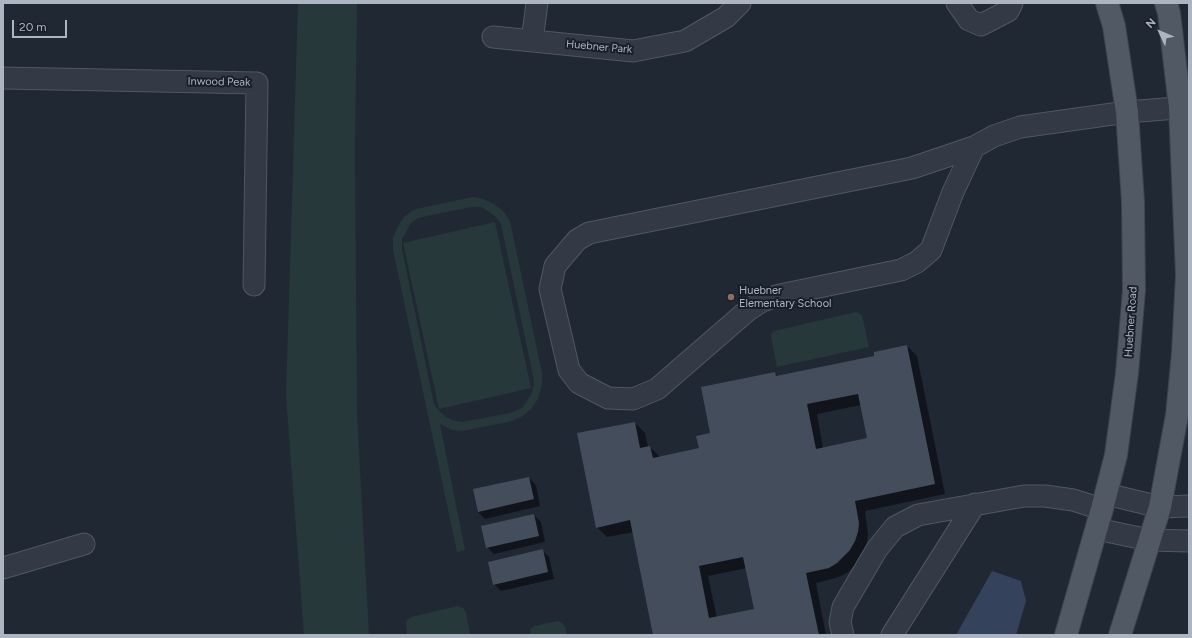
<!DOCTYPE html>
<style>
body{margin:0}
#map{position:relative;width:1192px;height:638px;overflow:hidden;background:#202834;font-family:Figtree,sans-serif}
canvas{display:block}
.frame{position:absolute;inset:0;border:4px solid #adb4c2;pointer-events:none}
.north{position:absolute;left:1140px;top:12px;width:40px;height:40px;-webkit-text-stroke:3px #191f2a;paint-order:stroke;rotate:314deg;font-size:11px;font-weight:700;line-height:16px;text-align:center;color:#adb4c2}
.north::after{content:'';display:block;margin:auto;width:14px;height:18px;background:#adb4c2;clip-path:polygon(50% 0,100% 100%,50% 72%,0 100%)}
.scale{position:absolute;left:12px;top:20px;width:55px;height:18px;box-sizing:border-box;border:2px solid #adb4c2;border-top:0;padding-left:5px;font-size:12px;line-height:14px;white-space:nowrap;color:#adb4c2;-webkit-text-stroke:3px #191f2a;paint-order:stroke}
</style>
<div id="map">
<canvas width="1192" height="638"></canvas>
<div class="frame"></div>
<div class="north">N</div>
<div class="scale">20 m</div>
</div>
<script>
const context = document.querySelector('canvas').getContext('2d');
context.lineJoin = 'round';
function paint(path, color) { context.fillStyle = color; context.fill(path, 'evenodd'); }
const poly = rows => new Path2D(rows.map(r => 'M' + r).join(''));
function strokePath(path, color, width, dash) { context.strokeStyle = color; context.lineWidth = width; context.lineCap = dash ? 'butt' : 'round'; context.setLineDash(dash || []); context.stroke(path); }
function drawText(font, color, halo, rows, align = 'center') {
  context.font = font + ' Figtree,sans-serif'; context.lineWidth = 4; context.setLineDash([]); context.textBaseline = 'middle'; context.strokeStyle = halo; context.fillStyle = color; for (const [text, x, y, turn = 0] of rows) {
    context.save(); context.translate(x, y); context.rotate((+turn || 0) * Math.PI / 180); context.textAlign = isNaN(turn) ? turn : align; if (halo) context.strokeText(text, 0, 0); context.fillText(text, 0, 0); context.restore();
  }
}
paint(poly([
 [298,3,357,3,355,150,357,414,369,635,304,635,286,396],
 [473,197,483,199,494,204,503,211,510,221,542,373,542,385,538,399,531,409,521,417,508,422,462,431,452,430,440,424,465,550,457,552,393,250,393,237,398,226,404,217,413,210,425,207],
 [471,207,481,207,488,211,496,217,501,224,533,376,534,385,531,395,522,408,510,413,462,422,452,420,446,417,439,411,434,404,402,249,402,239,411,223,418,218],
 [495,222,531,388,439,409,403,243],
 [856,312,862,315,869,347,777,367,771,337,771,334,774,331],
 [458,606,463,608,466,612,470,635,407,635,406,624,407,620,411,617],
 [558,621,562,623,565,627,567,635,530,635,531,628,534,626]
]), '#26383a');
paint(poly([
 [992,571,1021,581,1026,601,1016,635,956,635]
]), '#34435b');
paint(poly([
 [907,346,917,356,945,494,865,511,868,533,867,543,865,552,860,560,847,573,839,577,816,583,826,635,654,635,634,532,607,537,597,527,635,423,645,433,648,447,650,447,660,457,700,449,711,434,775,373,778,377,876,356],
 [861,405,868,439,823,448,817,414],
 [747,568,755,610,717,618,708,576],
 [529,478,536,485,540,506,485,519,478,512],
 [534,515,541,522,545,542,494,554,487,547],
 [542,550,549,557,554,579,501,591,494,584]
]), '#0007');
paint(poly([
 [907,345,935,484,855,501,859,523,858,532,855,541,850,550,837,563,829,568,806,573,819,635,653,635,630,520,596,528,577,433,635,422,640,448,650,446,653,458,699,448,696,436,710,433,701,387,775,372,776,376,874,356,874,352],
 [858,394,867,438,816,449,807,404],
 [743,557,754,609,709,618,699,566],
 [529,477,534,499,478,512,473,489],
 [534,514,539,536,486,548,481,526],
 [543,549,548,572,493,585,488,562]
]), '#434d5c');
const minor = poly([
 [957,3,969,20,981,25,1008,11,1012,3],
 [493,37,633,51,685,41,726,17,740,3],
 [532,41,537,3],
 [3,78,257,83,254,285],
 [974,147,953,192,931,250,917,262,901,270,780,295,762,301,747,311,657,389,633,399,608,398,579,383,569,370,550,289,555,266,577,240,589,233,912,168,974,147,994,136,1020,127,1127,112,1189,107],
 [1106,494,1160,507,1189,506],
 [1097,529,1149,540,1189,541],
 [3,568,84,544],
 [843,635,840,622,843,607,877,549,895,527,918,515,1024,496,1045,496,1073,500,1102,509],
 [892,635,975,504]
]);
const major = poly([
 [1066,635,1102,509,1116,455,1127,373,1134,290,1133,202,1127,112,1114,26,1107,3],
 [1120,635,1160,507,1177,415,1183,353,1187,275,1180,107,1169,13,1166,3]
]);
strokePath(minor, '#515763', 23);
strokePath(major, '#3d434f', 24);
strokePath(minor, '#333a45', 21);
strokePath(major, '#515965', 22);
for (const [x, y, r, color] of [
 [731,297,4,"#8d6e63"]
]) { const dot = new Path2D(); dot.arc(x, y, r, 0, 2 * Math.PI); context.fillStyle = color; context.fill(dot); strokePath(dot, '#191f2a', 1.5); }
drawText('11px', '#adb4c2', '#191f2a', [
 ["Huebner Park",599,47,5],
 ["Inwood Peak",219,82,1],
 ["Huebner Road",1131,322,-86]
]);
drawText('11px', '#adb4c2', '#191f2a', [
 ["Huebner",739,291],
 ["Elementary School",739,304]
], 'left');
</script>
